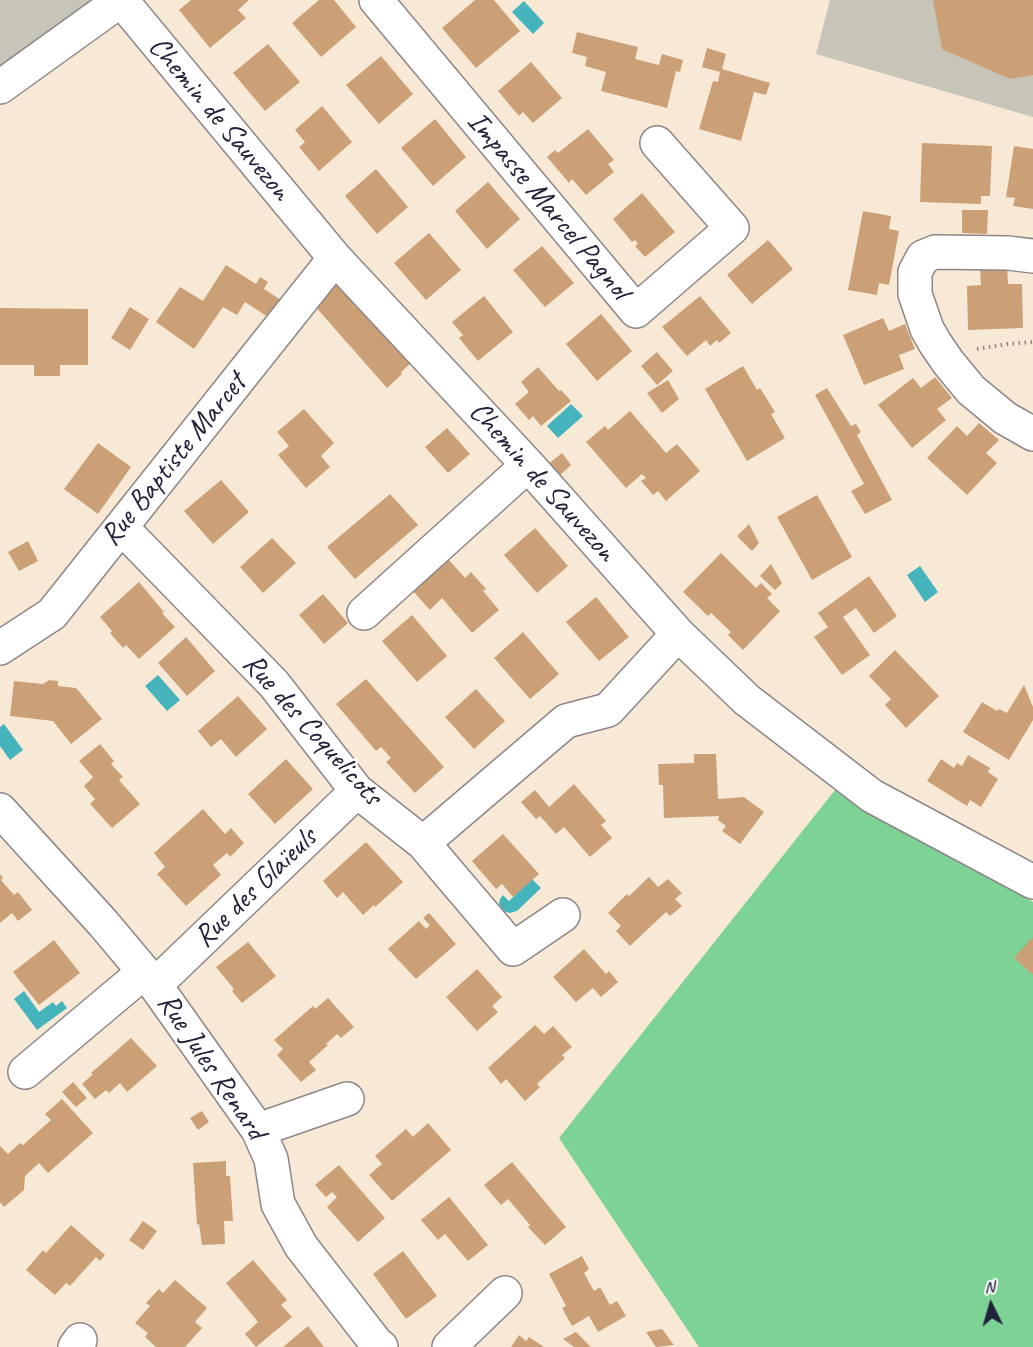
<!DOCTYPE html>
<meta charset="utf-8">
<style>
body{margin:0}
#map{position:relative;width:1033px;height:1347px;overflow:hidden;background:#f8e9d7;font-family:Caveat,sans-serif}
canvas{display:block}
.north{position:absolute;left:961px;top:1275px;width:60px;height:60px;-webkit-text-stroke:4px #fff;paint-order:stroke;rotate:355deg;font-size:16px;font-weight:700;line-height:24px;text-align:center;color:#22223b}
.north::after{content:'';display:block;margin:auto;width:21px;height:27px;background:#22223b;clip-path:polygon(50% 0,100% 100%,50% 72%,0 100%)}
</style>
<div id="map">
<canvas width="1033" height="1347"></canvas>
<div class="north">N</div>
</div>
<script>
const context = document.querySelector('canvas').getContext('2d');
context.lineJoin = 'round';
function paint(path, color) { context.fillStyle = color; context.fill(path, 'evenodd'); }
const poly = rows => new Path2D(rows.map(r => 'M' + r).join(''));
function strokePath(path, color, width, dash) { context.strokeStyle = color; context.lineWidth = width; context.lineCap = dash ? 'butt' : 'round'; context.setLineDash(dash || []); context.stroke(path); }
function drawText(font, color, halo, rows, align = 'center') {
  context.font = font + ' Caveat,sans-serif'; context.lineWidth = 5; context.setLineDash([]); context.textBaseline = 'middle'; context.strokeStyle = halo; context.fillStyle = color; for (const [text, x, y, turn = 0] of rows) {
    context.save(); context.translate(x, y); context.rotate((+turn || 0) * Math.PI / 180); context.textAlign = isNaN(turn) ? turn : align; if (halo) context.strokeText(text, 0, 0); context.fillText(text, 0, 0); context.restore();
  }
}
paint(poly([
 [0,0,105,0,0,75],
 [830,0,1033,0,1033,117,816,54]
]), '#c6c5b8');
paint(poly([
 [835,790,1033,902,1033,1347,699,1347,559,1138]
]), '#7dd295');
paint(poly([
 [524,1,544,23,533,34,512,12],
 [571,404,583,416,558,438,547,426],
 [920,566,938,592,925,602,907,575],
 [158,675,180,700,167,711,145,686],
 [4,724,23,750,10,760,0,746,0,727],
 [532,879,541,888,517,911,510,913,504,911,499,904,500,899,503,895,509,901],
 [24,991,39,1012,53,1002,56,1006,62,1001,67,1008,37,1030,14,999]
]), '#45b4bc');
paint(poly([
 [191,0,249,0,238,10,246,18,210,48,179,10],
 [319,0,334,0,356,27,321,57,292,23],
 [475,0,494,0,520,31,476,68,442,28],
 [933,0,1033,0,1033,75,1010,79,942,49],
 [577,32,638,47,635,59,659,65,662,54,683,60,680,72,676,71,667,108,601,91,606,72,585,66,587,57,572,53],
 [268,44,300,82,265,111,233,73],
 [707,48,726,54,722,69,770,83,766,95,754,92,741,141,699,129,713,81,718,82,720,72,702,67],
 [381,56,413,94,379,124,346,85],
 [531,62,562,98,533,123,523,112,519,116,498,91],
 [322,106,352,142,319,171,299,147,305,142,295,130],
 [435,119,466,157,433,186,401,148],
 [588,129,614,160,608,164,614,172,586,195,572,179,569,183,547,157,555,150,558,153],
 [922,143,992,146,990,196,981,196,981,204,920,202],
 [1014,146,1033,149,1033,209,1013,206,1015,198,1006,197],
 [376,169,408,207,377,234,345,196],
 [488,182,520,219,487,249,455,211],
 [642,193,675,232,645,257,635,246,638,244,635,240,632,242,613,219],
 [962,210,988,210,987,234,962,233],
 [863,211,891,216,889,229,899,231,889,285,879,283,877,295,848,290],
 [429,233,461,270,426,300,394,263],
 [768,240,793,269,752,304,727,275],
 [542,246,574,283,545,307,513,270],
 [226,265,256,284,260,277,268,282,264,289,284,302,271,319,245,302,237,315,223,307,194,349,156,322,180,287,203,301],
 [1007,267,1008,284,1022,284,1023,328,968,330,967,286,981,285,980,268],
 [334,272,414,360,401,372,402,374,387,388,306,296],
 [484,296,513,332,478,361,459,338,463,335,452,322],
 [700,296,731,333,719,343,717,340,710,346,706,340,687,356,662,327],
 [130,307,149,319,130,350,111,338],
 [0,308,88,309,88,365,60,365,60,376,34,376,34,365,0,365],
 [601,314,632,351,597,381,566,344],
 [883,318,889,331,905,324,915,349,899,355,904,369,864,385,843,335],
 [657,352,673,371,657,385,641,366],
 [743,366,757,390,760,388,775,412,771,414,785,438,747,461,705,389],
 [538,367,559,391,561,390,571,401,541,426,533,416,529,420,515,404,529,392,521,382],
 [935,377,952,398,937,409,946,420,912,448,878,405,913,378,921,388],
 [668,380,679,399,662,413,647,393],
 [827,388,851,426,856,424,861,432,857,435,892,500,865,514,851,491,864,484,815,395],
 [304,409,334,443,321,456,330,467,306,488,278,455,289,446,277,432],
 [630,411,666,453,677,444,700,471,666,501,658,491,653,495,641,481,646,478,642,474,626,488,586,442,605,426,608,430],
 [979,423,999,440,986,453,997,463,967,495,927,458,957,426,967,436],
 [447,428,470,454,448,473,425,447],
 [98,443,131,467,98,514,64,489],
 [562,453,571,465,558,477,547,465],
 [221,480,249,512,213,544,184,511],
 [390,494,418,525,355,579,327,547],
 [817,495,852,557,812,580,777,517],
 [749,524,759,543,752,551,737,536],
 [535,528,568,566,537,593,504,555],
 [272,538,296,563,263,593,240,567],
 [28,541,38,561,19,571,8,552],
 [721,553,756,588,761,583,772,594,767,598,780,611,743,650,728,635,731,632,711,613,708,616,683,592],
 [448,559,465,578,471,572,486,589,483,591,499,610,472,633,442,598,430,610,412,590],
 [771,564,782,583,775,590,760,576],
 [869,576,897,616,874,633,856,608,843,617,870,655,842,675,814,637,828,627,818,613],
 [139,582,164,612,162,613,175,627,139,659,126,645,123,648,110,633,112,631,100,617],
 [323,594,348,623,324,644,299,615],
 [596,597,629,637,599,661,566,622],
 [412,615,447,656,417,682,382,641],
 [523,632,559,674,530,699,494,658],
 [186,637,215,671,187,696,158,663],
 [895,650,939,696,906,728,885,705,891,699,869,676],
 [366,679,444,767,415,793,386,762,391,758,381,747,376,751,336,704],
 [49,680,58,681,58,686,76,688,102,719,71,744,53,721,10,716,14,681,43,684],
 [1024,685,1033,707,1033,720,1009,760,963,732,982,702,997,711,999,709,1007,713],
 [476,689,505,721,474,749,445,717],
 [238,696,267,729,236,757,221,739,211,747,198,731],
 [100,744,114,761,111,764,123,777,119,780,140,804,112,828,90,804,95,799,84,786,93,777,79,761],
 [694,754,716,754,718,799,744,797,764,812,740,844,722,831,726,826,718,820,719,816,664,818,663,785,659,785,658,764,694,763],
 [968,755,990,768,988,772,998,779,981,807,970,800,967,806,927,781,941,759,954,768,957,763,962,766],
 [286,759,313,789,275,824,248,794],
 [574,784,606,821,601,825,612,838,590,857,564,827,556,834,540,816,536,819,521,802,535,790,549,807],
 [203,809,225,834,231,828,244,843,230,857,227,853,213,865,221,875,186,906,157,874,165,867,154,853],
 [503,834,539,874,513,897,502,884,496,889,472,861],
 [366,842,403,882,375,907,374,905,363,915,343,892,337,898,323,881],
 [0,874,3,878,1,880,14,895,18,892,32,910,18,921,12,913,0,923],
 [649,877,658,887,668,879,682,893,675,899,682,906,670,916,666,912,630,946,616,931,621,926,608,913,627,894,629,896],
 [429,913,456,944,416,979,388,949,419,921,426,929,430,925,423,918],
 [1033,937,1033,975,1014,958],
 [54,940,80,973,39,1005,13,972],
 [248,942,276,976,242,1003,232,991,234,989,216,967],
 [584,949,606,974,609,971,618,982,601,997,593,988,576,1002,553,977],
 [477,969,502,997,492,1006,498,1012,477,1031,446,997],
 [328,998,354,1027,341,1038,337,1034,326,1044,328,1045,309,1062,316,1070,301,1082,277,1055,283,1049,274,1040,313,1006,315,1009],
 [535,1025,544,1034,553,1026,572,1047,562,1055,565,1058,537,1084,540,1087,525,1101,506,1079,501,1084,488,1068],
 [131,1038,157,1066,127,1092,120,1083,109,1093,106,1090,95,1099,82,1084,93,1074,91,1073],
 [73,1082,87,1098,76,1107,62,1092],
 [62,1099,93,1133,48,1173,39,1163,25,1176,24,1190,4,1207,0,1202,0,1146,8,1154,20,1143,23,1145,51,1120,45,1114],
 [202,1111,209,1122,198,1130,190,1118],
 [428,1123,451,1150,392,1201,369,1175,382,1164,375,1156,406,1129,413,1137],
 [226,1161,226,1176,230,1176,233,1221,224,1221,225,1244,202,1245,199,1224,197,1225,193,1163],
 [512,1162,566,1227,545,1245,528,1227,530,1225,508,1199,501,1205,484,1185],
 [339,1165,385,1218,358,1242,327,1207,337,1197,332,1192,326,1197,315,1185],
 [449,1197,488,1245,468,1261,445,1234,438,1240,421,1220],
 [143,1221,157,1231,143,1250,129,1240],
 [71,1225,105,1255,100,1261,96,1257,70,1286,66,1283,55,1295,26,1270,43,1250,46,1253],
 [403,1251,437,1296,406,1319,373,1274],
 [582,1256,589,1269,584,1273,594,1291,600,1287,610,1305,617,1301,626,1316,598,1332,589,1316,572,1326,562,1308,566,1306,549,1274],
 [253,1260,287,1300,281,1305,292,1317,256,1347,245,1334,258,1322,226,1283],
 [175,1280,207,1308,195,1322,202,1328,185,1347,156,1347,145,1337,148,1333,135,1323,150,1306,146,1303,159,1289,163,1293],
 [308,1326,324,1347,283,1347],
 [662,1329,674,1345,656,1347,646,1332],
 [576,1332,591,1347,574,1347,563,1339],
 [519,1335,526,1341,529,1337,544,1347,511,1347]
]), '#cca076');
const minor = poly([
 [121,0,335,258,528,465,678,634,747,700,872,796,1033,882],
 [376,0,636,311,732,228,657,143],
 [0,87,121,0],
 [1033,256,1008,253,935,252,923,257,915,272,915,294,927,329,935,343,948,362,971,390,1005,418,1033,434],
 [121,527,274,684,357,791,423,843,513,949,563,915],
 [364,613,528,465],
 [0,648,52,614,335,258],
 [0,810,103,923,155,985,258,1130,271,1159,278,1204,301,1246,377,1344,381,1347],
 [423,843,566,721,608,710,678,634],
 [155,985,357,791],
 [25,1072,144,972],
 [258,1130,347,1099],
 [75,1347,80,1340],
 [449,1347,505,1293]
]);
strokePath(minor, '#8d8689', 36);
strokePath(poly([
 [977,349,1008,344,1033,342]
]), '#8d8689', 4, [1.5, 4.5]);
strokePath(minor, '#fff', 33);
drawText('30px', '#22223b', '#fff', [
 ["Chemin de Sauvezon",219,119,50],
 ["Impasse Marcel Pagnol",548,206,50],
 ["Rue Baptiste Marcet",174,460,-51],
 ["Chemin de Sauvezon",542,482,48],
 ["Rue des Coquelicots",312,730,48],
 ["Rue des Glaïeuls",256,888,-44],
 ["Rue Jules Renard",211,1067,56]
]);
</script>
